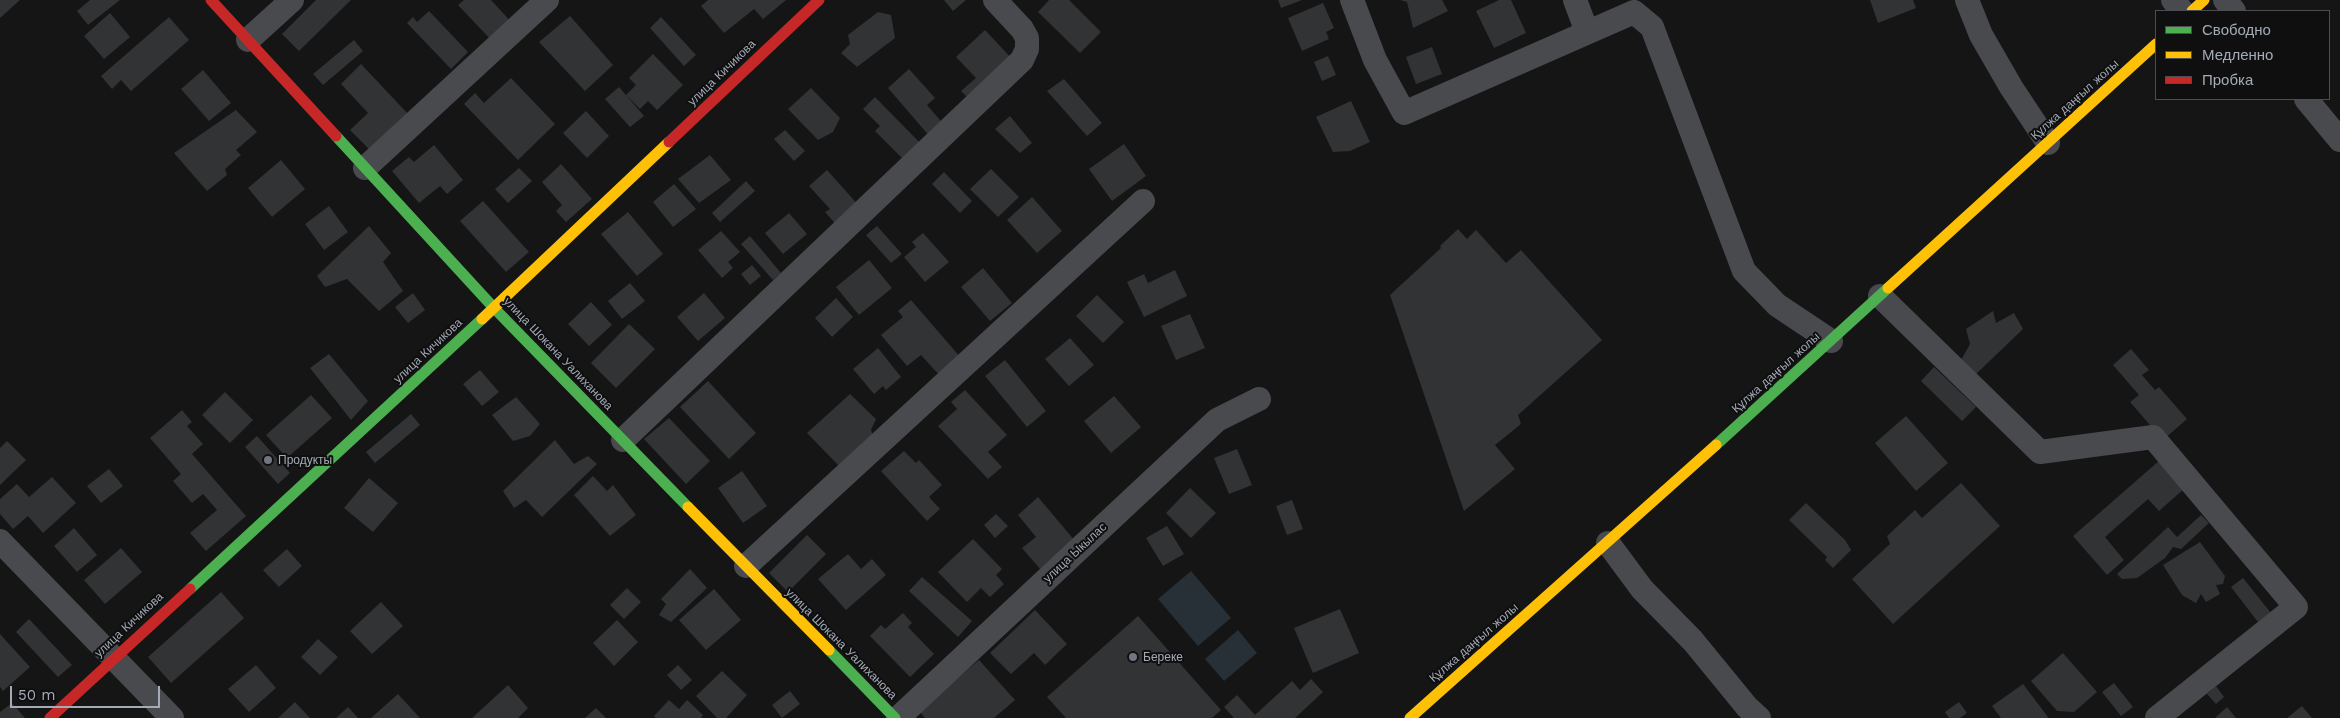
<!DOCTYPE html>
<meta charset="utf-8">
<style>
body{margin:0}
#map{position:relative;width:2340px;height:718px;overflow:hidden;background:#151515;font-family:"Work Sans",sans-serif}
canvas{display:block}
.legend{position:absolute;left:2155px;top:10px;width:175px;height:90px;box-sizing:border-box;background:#0f0f10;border:1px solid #4b4d53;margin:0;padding:6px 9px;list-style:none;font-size:15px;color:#a4abb7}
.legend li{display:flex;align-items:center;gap:10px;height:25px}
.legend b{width:25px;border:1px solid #4b4d53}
.scale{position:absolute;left:10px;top:686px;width:150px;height:22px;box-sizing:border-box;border:2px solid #a4abb7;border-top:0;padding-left:6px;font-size:15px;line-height:18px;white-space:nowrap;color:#a4abb7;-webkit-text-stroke:4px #0f0f10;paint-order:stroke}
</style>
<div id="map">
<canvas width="2340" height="718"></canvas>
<ul class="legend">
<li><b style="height:6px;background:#4caf50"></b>Свободно</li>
<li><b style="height:6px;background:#ffc107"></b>Медленно</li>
<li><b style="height:6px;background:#c62828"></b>Пробка</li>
</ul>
<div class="scale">50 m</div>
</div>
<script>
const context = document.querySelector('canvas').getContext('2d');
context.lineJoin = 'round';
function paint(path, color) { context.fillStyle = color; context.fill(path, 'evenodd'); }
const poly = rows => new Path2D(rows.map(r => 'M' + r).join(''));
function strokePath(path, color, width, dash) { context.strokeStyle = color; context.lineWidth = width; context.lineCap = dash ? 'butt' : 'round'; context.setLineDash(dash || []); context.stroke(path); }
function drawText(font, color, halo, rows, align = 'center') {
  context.font = font + ' "Work Sans",sans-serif'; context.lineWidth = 4; context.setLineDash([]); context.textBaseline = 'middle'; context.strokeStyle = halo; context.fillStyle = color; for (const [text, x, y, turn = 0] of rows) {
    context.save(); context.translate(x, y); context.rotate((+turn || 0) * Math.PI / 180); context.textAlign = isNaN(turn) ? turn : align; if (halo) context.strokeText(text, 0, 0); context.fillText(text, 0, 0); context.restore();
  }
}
paint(poly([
 [1191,571,1231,618,1198,646,1158,599],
 [1238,630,1257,653,1224,681,1205,659]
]), '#273037');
paint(poly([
 [0,0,20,0,0,18],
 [90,0,120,0,88,25,77,11],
 [316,0,351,0,299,51,282,34],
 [464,0,491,0,514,25,494,43,458,5],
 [708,0,786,0,763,19,754,9,724,33,701,6],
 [944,0,966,0,953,11],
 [1049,0,1069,0,1101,32,1080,53,1038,12],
 [1278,0,1302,0,1281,8],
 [1400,0,1442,0,1448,11,1413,28,1407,2],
 [1499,0,1511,0,1526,33,1494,48,1476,11],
 [1870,0,1913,0,1916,8,1878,23],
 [1323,3,1334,28,1326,32,1329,39,1302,51,1288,18],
 [429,11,468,52,451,69,407,23,413,17,417,22],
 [878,12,891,15,895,38,857,67,841,53,850,44,848,35],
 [110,13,130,37,104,59,84,36],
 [570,16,613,65,585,91,539,42],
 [169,17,189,40,131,91,121,80,112,89,101,76],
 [661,17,696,55,684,66,650,28],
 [985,30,1014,61,970,100,961,91,976,78,956,57],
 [354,40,363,51,323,85,313,74],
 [1432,47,1442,74,1416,84,1406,57],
 [653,54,683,85,657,110,648,101,640,109,626,95,636,85,629,78],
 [1328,56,1336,75,1322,81,1314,62],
 [361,64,409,115,371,151,350,130,368,113,341,84],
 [909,69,935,98,927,105,945,126,931,138,888,88],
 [203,70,231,103,209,121,181,89],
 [511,78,555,124,518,160,464,104,475,93,484,103],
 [1064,79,1102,123,1087,136,1047,91],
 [619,87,644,116,630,127,605,99],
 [811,88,840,118,833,132,818,140,788,109],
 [875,97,925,148,902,158,875,131,880,126,863,109],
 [1351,101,1370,142,1350,151,1333,152,1316,117],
 [236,110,257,132,236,150,241,155,225,169,227,175,207,191,174,153],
 [586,111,609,136,587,158,563,133],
 [1010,116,1032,143,1020,153,995,129],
 [785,130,805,151,794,161,774,139],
 [1124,144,1146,176,1112,201,1089,169],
 [434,145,463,180,447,194,440,186,419,203,392,171,409,157,414,162],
 [710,155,731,180,699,203,678,179],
 [281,160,305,189,272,217,248,188],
 [561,164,592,199,566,222,556,211,562,205,542,182],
 [519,168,532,181,508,203,495,189],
 [991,169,1019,197,998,217,970,189],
 [827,170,861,208,839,228,825,212,830,209,809,186],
 [944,172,972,201,960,213,932,184],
 [746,181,755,191,720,222,712,213],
 [674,184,696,209,673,227,653,202],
 [1032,197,1062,231,1037,253,1007,220],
 [483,201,529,252,506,272,460,221],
 [329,206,348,232,324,250,305,224],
 [628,212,663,254,637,276,601,234],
 [789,213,807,234,783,254,765,233],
 [369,226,391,253,383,262,403,291,379,311,347,279,325,287,317,276],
 [877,226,902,254,891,263,866,235],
 [1458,229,1467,239,1476,230,1506,263,1521,250,1602,340,1518,415,1521,424,1495,445,1515,469,1464,511,1390,295,1441,248,1440,246],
 [721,231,740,252,728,262,733,268,722,278,698,250],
 [923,233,949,262,925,282,904,257,916,247,912,242],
 [750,236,781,273,773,280,741,244],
 [869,260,892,288,859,315,836,287],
 [752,265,761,276,750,285,741,274],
 [983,268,1012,303,990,321,961,287],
 [1175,270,1187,296,1144,317,1127,282,1144,274,1148,283],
 [630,283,645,301,622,319,608,301],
 [413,293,425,310,408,323,395,307],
 [704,293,725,318,698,341,677,317],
 [1097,295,1124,322,1103,343,1076,316],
 [836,298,853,317,832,337,815,318],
 [911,300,961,358,940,376,921,355,907,366,881,335,903,317,898,311],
 [591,302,612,325,589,346,568,324],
 [1993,311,1996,323,2014,313,2023,329,1974,376,1960,362,1970,344,1966,329],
 [1190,314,1205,348,1176,360,1161,326],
 [629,324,655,349,616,388,591,363],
 [1070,338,1094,365,1069,386,1045,359],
 [878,348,901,377,886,390,883,386,874,394,853,369],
 [2131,349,2149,370,2142,375,2155,390,2159,387,2187,419,2163,440,2130,402,2139,395,2113,365],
 [329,354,368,401,351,420,310,368],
 [1005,360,1046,411,1027,427,985,376],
 [1934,367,1976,407,1962,421,1921,381],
 [480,370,499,392,482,406,463,384],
 [708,381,756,433,729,459,680,407],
 [965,390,1007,435,988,452,1002,467,988,479,938,426,957,409,951,402],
 [225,392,253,420,230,443,202,415],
 [850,394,876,419,871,430,875,440,842,469,807,433],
 [311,395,332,418,287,458,266,435],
 [1114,396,1141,427,1111,453,1084,421],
 [516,397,540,424,530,436,513,441,492,415],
 [182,410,192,422,187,426,203,444,192,454,246,516,206,551,190,533,217,510,203,494,192,503,173,481,181,474,150,438],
 [411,414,420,425,375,463,366,452],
 [1906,416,1948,463,1916,491,1875,443],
 [669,418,710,461,686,484,644,439],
 [257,436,290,473,278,484,245,447],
 [555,440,574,464,588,456,597,464,542,517,526,500,514,508,503,491],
 [7,441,26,460,0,485,0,448],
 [1237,449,1252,485,1229,494,1214,458],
 [904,451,916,463,919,460,942,485,929,497,940,509,927,521,881,471],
 [2160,460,2185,488,2159,511,2148,499,2105,537,2124,560,2107,575,2073,536],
 [109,469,123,486,101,503,87,486],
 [742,471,767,506,743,523,718,488],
 [593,476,607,491,613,485,636,515,610,536,574,495],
 [52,477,76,503,43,533,28,516,13,529,0,514,0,499,17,484,29,497],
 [369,478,398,503,373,532,344,508],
 [1961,483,2000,526,1893,624,1852,579,1890,544,1887,536,1915,510,1922,518],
 [1190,488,1216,513,1191,538,1166,513],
 [1038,497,1075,541,1041,570,1022,548,1036,537,1018,515],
 [1292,500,1303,529,1287,535,1276,506],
 [1806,503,1845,540,1851,550,1833,568,1825,560,1827,557,1789,520],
 [996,514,1008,526,995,538,984,525],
 [2201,515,2209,523,2181,549,2173,547,2165,558,2137,578,2122,579,2117,574,2168,527,2177,537],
 [1167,526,1184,554,1163,566,1146,538],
 [74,528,97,555,77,572,54,546],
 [807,535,826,554,788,592,769,573],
 [973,539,1002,569,996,575,1004,584,990,597,981,588,967,602,938,572],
 [2200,542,2225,576,2223,584,2216,585,2220,594,2206,602,2201,594,2196,603,2182,595,2163,565],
 [121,548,142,572,105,604,84,580],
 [287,549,302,566,279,587,263,570],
 [848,554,861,569,872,559,886,575,846,610,818,579],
 [690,569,707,588,671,622,659,615,666,604,661,599],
 [922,577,972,621,958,637,909,591],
 [2243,578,2271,613,2258,622,2231,587],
 [627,588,641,602,624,619,610,605],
 [714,589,741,620,706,650,679,620],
 [221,592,244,618,171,683,148,657],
 [381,602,403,626,372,654,350,631],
 [1340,609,1359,653,1313,673,1294,628],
 [1035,610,1067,644,1045,665,1034,653,1011,674,990,653],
 [903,613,912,623,908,627,934,654,910,677,870,636,881,625,885,629],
 [1138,616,1221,710,1212,718,1066,718,1047,697],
 [29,619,72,665,58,677,16,632],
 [617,620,638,642,614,666,593,643],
 [0,634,30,667,3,691,0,687],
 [318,639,338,657,320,675,301,657],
 [2063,653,2097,692,2074,712,2057,711,2031,681],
 [979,660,1015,700,994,718,925,718,919,711],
 [256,665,276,688,249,712,228,689],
 [678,665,692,680,681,690,667,675],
 [722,671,747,695,726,718,717,718,696,696],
 [1311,679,1323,692,1295,718,1234,718,1224,707,1237,695,1255,715,1292,681,1300,690],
 [2114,683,2133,707,2121,716,2102,692],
 [2023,684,2048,717,2047,718,2001,718,1992,706],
 [508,685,528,708,518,718,472,718],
 [2216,686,2224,697,2216,704,2207,694],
 [790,691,800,704,782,718,772,705],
 [398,694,420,718,371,718],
 [669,700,679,709,687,700,703,715,701,718,656,718,654,716],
 [295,702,310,718,278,718],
 [1959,702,1967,713,1960,718,1949,718,1945,712],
 [12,703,25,718,0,718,0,712],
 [2302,706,2312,718,2287,718],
 [348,707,358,718,336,718],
 [2227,707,2236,718,2215,718],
 [596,708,606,718,585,718]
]), '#323334');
strokePath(poly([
 [1352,0,1375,60,1404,113,1634,12,1652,27,1744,271,1777,305,1831,341],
 [1575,0,1587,32],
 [1967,0,1981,35,2011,87,2048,143],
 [2173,0,2182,11],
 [2225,0,2234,11],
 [248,40,292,0],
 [2306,99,2340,140],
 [365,168,547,0],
 [1880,296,2040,452,2153,437,2296,607,2157,718],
 [623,440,1022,60,1027,49,1027,38,1022,29,995,0],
 [0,541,172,718],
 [1608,543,1642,589,1693,641,1747,707,1759,718],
 [746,566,1143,201],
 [898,718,1217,420,1259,399]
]), '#484a4e', 24);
strokePath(poly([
 [336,136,494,308,688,507],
 [1716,445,1888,288],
 [190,589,482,319],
 [829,650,895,718]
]), '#4caf50', 11);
strokePath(poly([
 [2192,11,2204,0],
 [1888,288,2156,44],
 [482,319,669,142],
 [688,507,829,650],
 [1410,718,1716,445]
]), '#ffc107', 11);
strokePath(poly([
 [211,0,336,136],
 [669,142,819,0],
 [50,718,190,589]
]), '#c62828', 11);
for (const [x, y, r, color] of [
 [268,460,5,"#72767e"],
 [1133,657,5,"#72767e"]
]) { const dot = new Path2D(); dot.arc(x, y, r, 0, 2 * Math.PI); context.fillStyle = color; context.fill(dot); strokePath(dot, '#0f0f10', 2); }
drawText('12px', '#a4abb7', '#0f0f10', [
 ["улица Кичикова",722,73,-44],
 ["Құлжа даңғыл жолы",2075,100,-42],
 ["улица Кичикова",428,351,-43],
 ["улица Шокана Уалиханова",558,354,46],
 ["Құлжа даңғыл жолы",1776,373,-42],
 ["улица Ыкылас",1075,553,-43],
 ["улица Кичикова",129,625,-43],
 ["Құлжа даңғыл жолы",1474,643,-41],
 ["улица Шокана Уалиханова",841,644,45]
]);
drawText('12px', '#a4abb7', '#0f0f10', [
 ["Продукты",278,460],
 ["Береке",1143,657]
], 'left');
</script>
